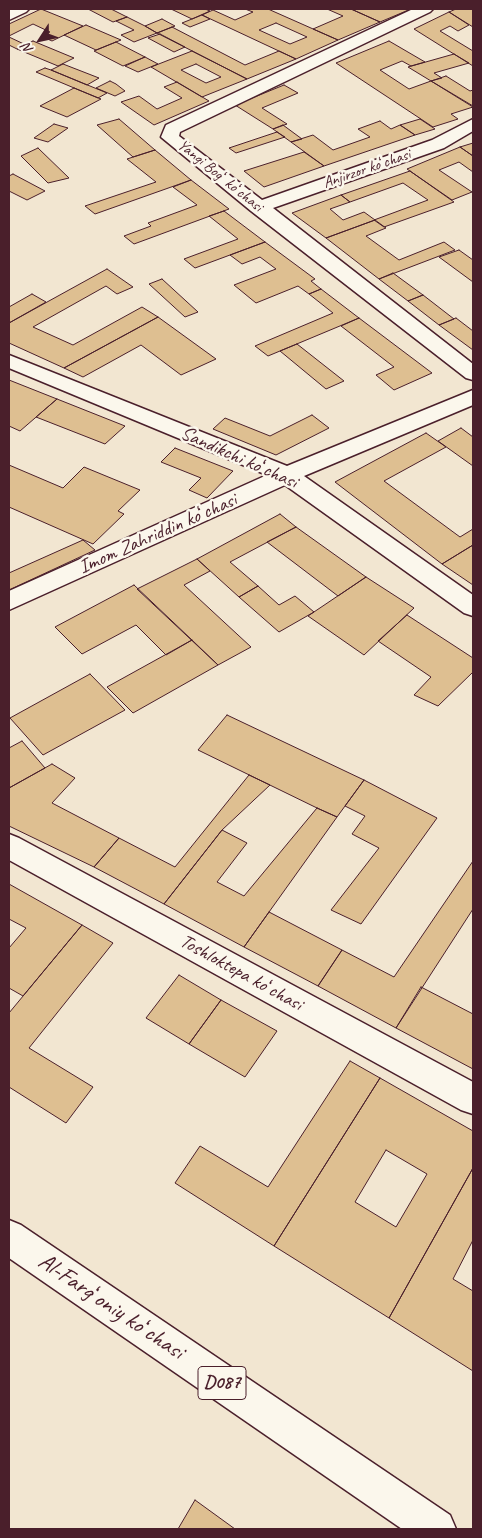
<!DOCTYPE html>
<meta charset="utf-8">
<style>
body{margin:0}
#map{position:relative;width:482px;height:1538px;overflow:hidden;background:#f2e6d1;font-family:Caveat,sans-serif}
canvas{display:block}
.frame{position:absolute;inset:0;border:10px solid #4a1f2b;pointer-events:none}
.north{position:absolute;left:15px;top:15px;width:50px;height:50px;-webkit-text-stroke:4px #fbf7ec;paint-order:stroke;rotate:235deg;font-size:14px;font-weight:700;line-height:20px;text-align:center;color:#4a1f2b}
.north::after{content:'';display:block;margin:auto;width:18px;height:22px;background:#4a1f2b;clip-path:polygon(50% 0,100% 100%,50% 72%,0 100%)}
</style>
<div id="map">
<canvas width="482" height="1538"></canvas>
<div class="frame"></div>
<div class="north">N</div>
</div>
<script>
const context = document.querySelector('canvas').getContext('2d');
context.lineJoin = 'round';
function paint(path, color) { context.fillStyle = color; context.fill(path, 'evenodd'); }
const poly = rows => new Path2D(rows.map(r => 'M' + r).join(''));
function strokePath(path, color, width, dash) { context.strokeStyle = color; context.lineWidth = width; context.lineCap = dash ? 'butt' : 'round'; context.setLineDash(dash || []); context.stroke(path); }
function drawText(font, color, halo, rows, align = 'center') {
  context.font = font + ' Caveat,sans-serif'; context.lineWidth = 5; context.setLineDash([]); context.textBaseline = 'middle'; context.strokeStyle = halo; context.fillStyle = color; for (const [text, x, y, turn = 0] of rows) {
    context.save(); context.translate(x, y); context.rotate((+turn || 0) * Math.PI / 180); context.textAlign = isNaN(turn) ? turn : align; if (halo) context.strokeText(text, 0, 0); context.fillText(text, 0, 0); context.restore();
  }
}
const building = poly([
 [41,9,83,26,52,41,41,36,50,32,33,24,9,36,9,24,41,9],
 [88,9,111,9,127,17,113,22,88,9],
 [171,9,205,9,210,11,192,19,171,9],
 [245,9,268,9,338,40,296,59,202,15,213,10,235,20,253,12,245,9],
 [276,23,307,37,290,44,259,30,276,23],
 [327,9,351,9,380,22,338,40,313,29,343,16,327,9],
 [351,9,411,9,380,22,351,9],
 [456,9,473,9,473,27,449,12,456,9],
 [449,12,469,25,458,31,450,26,440,31,473,51,473,66,414,29,449,12],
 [202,15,210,19,190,27,182,23,202,15],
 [127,17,145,26,157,33,134,42,121,35,134,30,116,21,127,17],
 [162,19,175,26,157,33,145,26,162,19],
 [86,25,121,40,96,50,64,35,86,25],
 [172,27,245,65,279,51,296,59,247,79,157,33,172,27],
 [160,34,185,47,174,52,148,38,160,34],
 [9,37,26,45,17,49,9,45,9,37],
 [33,41,74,58,58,66,17,49,33,41],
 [389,41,425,62,411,66,402,61,380,70,409,89,431,81,473,107,451,114,458,119,433,127,336,63,389,41],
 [116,42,145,57,123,66,94,51,116,42],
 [192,51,247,79,202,97,151,67,192,51],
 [196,64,221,77,206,83,181,70,196,64],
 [454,54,469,63,434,73,442,78,431,81,408,67,454,54],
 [145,57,158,64,138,72,125,66,145,57],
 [63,64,99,78,87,85,51,70,63,64],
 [45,68,51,70,107,93,98,98,36,72,45,68],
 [446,76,470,91,473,90,473,106,431,81,446,76],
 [110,81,116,84,125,91,115,96,96,88,110,81],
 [177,82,209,101,154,125,121,102,139,96,157,109,182,98,164,87,177,82],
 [284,85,298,93,262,108,287,124,273,129,235,105,284,85],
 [74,88,101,99,67,117,40,106,74,88],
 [119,119,155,150,133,157,97,125,119,119],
 [420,119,435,129,415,135,400,125,420,119],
 [380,121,391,129,400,125,415,135,324,166,291,142,313,135,333,150,370,137,358,129,380,121],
 [54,124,68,128,48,142,34,138,54,124],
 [283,125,302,139,291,142,273,129,283,125],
 [277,132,285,137,236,153,229,148,277,132],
 [473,143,473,156,460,147,473,143],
 [460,147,473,156,473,172,459,162,439,170,472,192,452,200,407,169,460,147],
 [38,148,69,178,48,183,21,156,38,148],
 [155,150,191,180,95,214,85,206,156,182,127,159,155,150],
 [304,152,324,166,264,187,244,171,304,152],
 [410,171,454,202,384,227,374,220,428,200,403,183,350,202,341,195,410,171],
 [13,174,45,191,27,200,9,191,9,176,13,174],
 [191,180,229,209,134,244,124,236,151,226,148,223,197,205,173,187,191,180],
 [341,195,350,202,330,209,343,220,364,212,375,220,326,238,292,213,341,195],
 [224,211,265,242,195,268,184,259,238,239,209,216,224,211],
 [375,220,386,228,366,236,399,260,444,242,455,250,379,279,326,238,375,220],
 [265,242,315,279,311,281,321,289,309,294,298,286,256,303,234,285,276,269,260,257,242,264,230,255,265,242],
 [459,250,473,260,473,282,439,257,459,250],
 [107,269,133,287,117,294,106,286,33,327,73,345,142,307,158,317,64,368,9,343,9,323,107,269],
 [393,273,423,295,408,301,379,279,393,273],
 [162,279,198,312,185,317,149,284,162,279],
 [321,289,359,318,268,356,255,346,333,313,309,294,321,289],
 [32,294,46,302,9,323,9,307,32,294],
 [423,295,454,319,439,325,408,301,423,295],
 [158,317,216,359,181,375,141,345,83,377,64,368,158,317],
 [359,318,432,373,394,390,376,375,394,367,341,326,359,318],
 [456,318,473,331,473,350,439,325,456,318],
 [297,344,344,381,326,389,280,351,297,344],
 [9,380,57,399,20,431,9,426,9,380],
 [57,399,125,426,105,444,36,417,57,399],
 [312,415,329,428,276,455,213,429,225,418,270,436,312,415],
 [461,428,473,437,473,466,438,441,461,428],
 [426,433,446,447,384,481,460,537,473,529,473,545,442,564,335,482,426,433],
 [175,448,233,471,207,498,189,490,201,478,161,462,175,448],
 [9,465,63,488,84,467,140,490,118,511,124,514,93,544,9,507,9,465],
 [280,514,296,527,230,562,258,586,239,597,197,559,280,514],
 [296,527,366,577,338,596,267,542,296,527],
 [83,540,95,550,9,590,9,573,83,540],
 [473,545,473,585,442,564,473,545],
 [197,559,210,571,184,585,251,647,218,665,137,589,197,559],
 [366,577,414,608,364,655,308,616,366,577],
 [134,585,192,640,166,655,136,625,82,654,55,627,134,585],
 [258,586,279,605,295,596,314,612,279,632,239,597,258,586],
 [407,615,473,658,473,672,438,706,414,695,431,677,378,641,407,615],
 [192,640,218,665,133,713,107,687,192,640],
 [90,674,125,710,43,755,10,718,90,674],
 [227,715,364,780,337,817,317,808,198,750,227,715],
 [22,741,45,768,9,788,9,748,22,741],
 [52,764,75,778,52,803,119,838,94,867,9,826,9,788,52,764],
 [249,775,270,785,222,830,164,904,94,867,119,838,175,867,249,775],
 [364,780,437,818,361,924,331,910,379,848,352,834,365,816,345,806,364,780],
 [317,808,337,817,244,947,164,904,222,830,247,843,217,882,244,896,317,808],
 [473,861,473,909,396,1028,318,986,342,950,394,977,473,861],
 [9,884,82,925,23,996,9,988,9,948,26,928,9,919,9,884],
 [269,912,342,950,318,986,244,947,269,912],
 [82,925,113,943,29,1048,93,1087,66,1123,9,1087,9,1013,82,925],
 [179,975,221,1000,189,1044,146,1018,179,975],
 [421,987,473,1014,473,1069,396,1028,421,987],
 [221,1000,277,1031,245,1077,189,1044,221,1000],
 [350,1061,380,1078,274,1246,175,1183,200,1146,268,1187,350,1061],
 [380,1078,473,1131,473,1168,389,1318,274,1246,380,1078],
 [386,1150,427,1174,396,1227,355,1202,386,1150],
 [473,1168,473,1240,453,1279,473,1291,473,1371,389,1318,473,1168],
 [195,1500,235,1529,178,1529,195,1500]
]);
paint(building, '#debf91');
strokePath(building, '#4a1f2b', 1);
const minor = poly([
 [9,9,29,9,26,12,9,20,9,9],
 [413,9,433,9,430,12,180,132,179,136,262,200,432,140,473,119,473,131,444,148,273,208,473,364,473,380,466,378,251,211,161,137,166,125,413,9],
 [9,355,287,466,473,390,473,405,304,476,473,595,473,616,464,613,285,485,9,610,9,591,267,475,9,368,9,355],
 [9,834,19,838,473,1082,473,1114,461,1110,9,860,9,834]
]);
const primary = poly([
 [9,1220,21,1225,450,1515,456,1529,402,1529,9,1258,9,1220]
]);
strokePath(minor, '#4a1f2b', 3);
strokePath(primary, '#4a1f2b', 3);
paint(minor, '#fbf7ec');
paint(primary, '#fbf7ec');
drawText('16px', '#4a1f2b', '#fbf7ec', [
 ["Anjirzor koʻchasi",367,169,-19],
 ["Yangi Bogʻ koʻchasi",220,176,39]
]);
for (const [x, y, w] of [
 [222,1383,48]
]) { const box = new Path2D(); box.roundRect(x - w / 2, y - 16.5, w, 33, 4); context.fillStyle = '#fbf7ec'; context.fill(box); strokePath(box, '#4a1f2b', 1); }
drawText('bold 19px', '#4a1f2b', null, [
 ["D087",222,1383]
]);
drawText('20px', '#4a1f2b', '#fbf7ec', [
 ["Sandikchi koʻchasi",239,458,24],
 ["Imom Zahriddin koʻchasi",158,534,-24],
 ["Toshloktepa koʻchasi",241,973,29]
]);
drawText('24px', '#4a1f2b', '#fbf7ec', [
 ["Al-Fargʻoniy koʻchasi",111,1307,34]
]);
</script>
